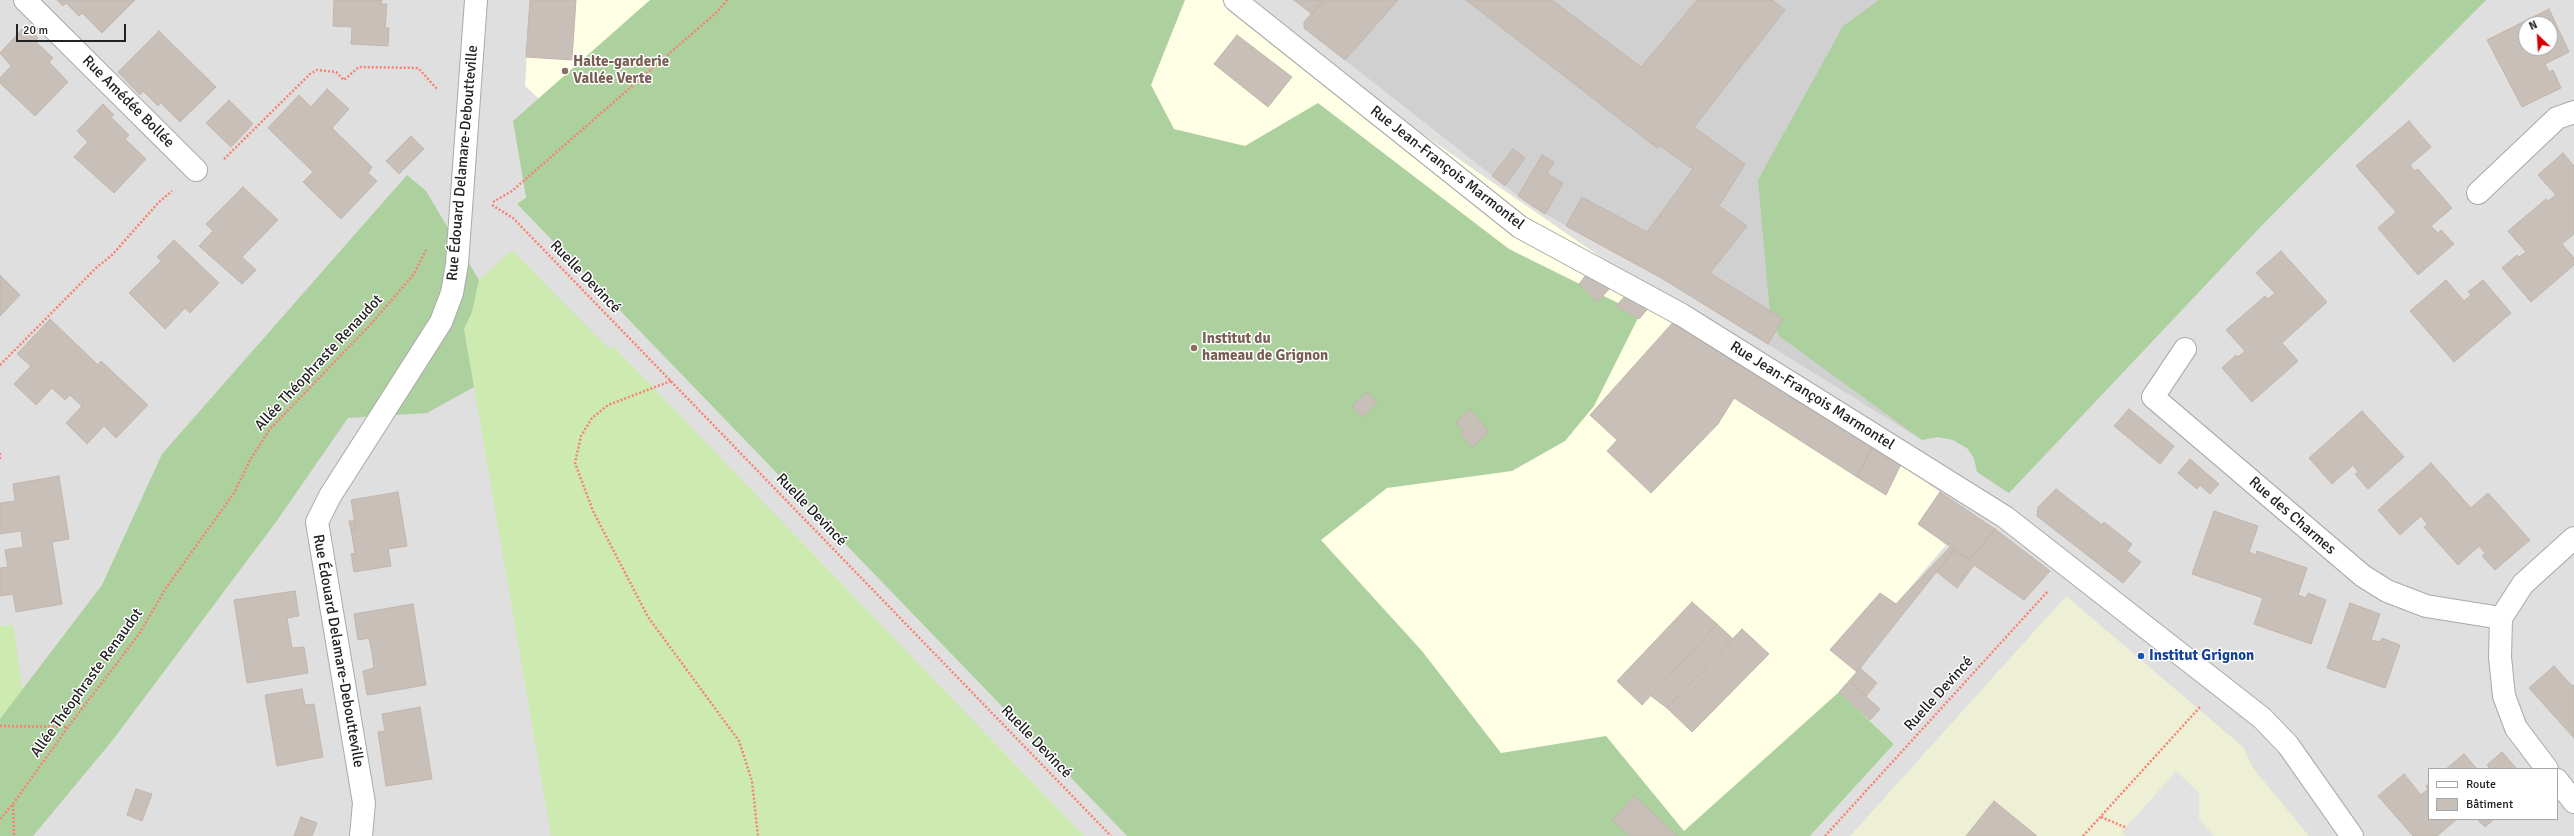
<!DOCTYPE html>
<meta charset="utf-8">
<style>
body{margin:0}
#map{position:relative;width:2574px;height:836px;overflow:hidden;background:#f2efe9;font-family:Signika,sans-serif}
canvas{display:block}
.legend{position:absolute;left:2428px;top:768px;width:130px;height:52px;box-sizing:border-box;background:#fff;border:1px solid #a7a7a7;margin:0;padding:5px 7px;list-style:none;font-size:12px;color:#222}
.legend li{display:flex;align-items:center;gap:8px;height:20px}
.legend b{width:20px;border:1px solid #a7a7a7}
.north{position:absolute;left:2518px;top:16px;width:40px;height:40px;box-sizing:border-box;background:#fff;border:1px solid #a7a7a7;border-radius:50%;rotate:335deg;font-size:11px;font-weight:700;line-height:16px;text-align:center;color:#222}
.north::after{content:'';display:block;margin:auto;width:14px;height:18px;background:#d40000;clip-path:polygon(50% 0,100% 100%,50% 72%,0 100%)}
.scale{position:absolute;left:16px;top:24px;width:110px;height:18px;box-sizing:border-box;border:2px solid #222;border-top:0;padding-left:5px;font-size:12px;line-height:14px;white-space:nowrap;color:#222;-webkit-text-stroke:3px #fff;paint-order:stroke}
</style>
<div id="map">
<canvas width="2574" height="836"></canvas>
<ul class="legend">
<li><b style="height:5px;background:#fff"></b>Route</li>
<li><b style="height:11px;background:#c7bfb8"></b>Bâtiment</li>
</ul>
<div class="north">N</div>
<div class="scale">20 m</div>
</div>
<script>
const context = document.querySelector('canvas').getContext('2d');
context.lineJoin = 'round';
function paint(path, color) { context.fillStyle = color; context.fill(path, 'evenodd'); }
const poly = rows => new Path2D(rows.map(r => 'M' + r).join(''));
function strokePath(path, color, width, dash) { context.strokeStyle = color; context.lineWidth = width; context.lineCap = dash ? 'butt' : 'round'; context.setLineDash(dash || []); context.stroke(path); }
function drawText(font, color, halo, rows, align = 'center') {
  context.font = font + ' Signika,sans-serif'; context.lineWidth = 3; context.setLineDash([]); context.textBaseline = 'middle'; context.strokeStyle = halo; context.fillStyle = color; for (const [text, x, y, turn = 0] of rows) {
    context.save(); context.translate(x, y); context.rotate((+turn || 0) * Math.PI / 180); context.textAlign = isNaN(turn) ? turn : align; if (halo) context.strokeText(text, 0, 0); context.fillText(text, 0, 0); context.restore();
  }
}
paint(poly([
 [0,0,2574,0,2574,836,0,836],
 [2526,24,2550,24,2550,48,2526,48],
 [2429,769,2557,769,2557,819,2429,819]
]), '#e0dfdf');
paint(poly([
 [530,0,669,0,557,115,525,86],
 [745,0,1229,0,1940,492,1918,524,1946,545,1896,604,1880,593,1830,649,1857,672,1839,692,1894,744,1810,836,1127,836,517,204,725,23]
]), '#ffffe5');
paint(poly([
 [1294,0,2486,0,2265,222,2009,493,1977,472,1974,458,1967,448,1953,440,1938,437,1922,440,1663,279,1531,206,1304,28,1304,22,1311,14]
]), '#d0d0d0');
paint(poly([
 [2066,596,2243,747,2253,768,2309,836,1850,836]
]), '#eef0d5');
paint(poly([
 [512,250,609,349,613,346,645,379,1084,836,551,836,464,329,472,312,479,280],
 [13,625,23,692,0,719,0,626]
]), '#cdebb0');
paint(poly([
 [650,0,1185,0,1151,85,1174,129,1245,146,1318,103,1509,249,1640,314,1594,406,1565,441,1512,471,1387,488,1321,540,1422,651,1501,753,1606,736,1684,831,1839,692,1894,744,1810,836,1127,836,517,204,526,197,513,121],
 [1879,0,2486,0,2265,222,2009,493,1977,472,1974,458,1967,448,1953,440,1938,437,1922,440,1779,336,1770,314,1758,180,1843,26],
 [407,175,426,191,479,280,472,312,464,329,474,387,427,413,348,418,276,522,112,741,33,836,0,836,0,719,102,585,162,454]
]), '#add19e');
paint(poly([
 [2176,771,2199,793,2199,819,2214,836,2126,836,2122,832]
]), '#e2e2e2');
const building = poly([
 [57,0,135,0,102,33,82,13,79,16,66,3,63,6,57,0],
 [334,0,382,0,381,4,387,4,385,28,389,28,388,46,351,44,352,27,333,26,334,0],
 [530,0,576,0,572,60,526,57,530,0],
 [1294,0,1324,0,1312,14,1294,0],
 [1324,0,1398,0,1345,60,1304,28,1304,22,1324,0],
 [1466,0,1552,0,1641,67,1697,0,1772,0,1785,10,1694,127,1745,164,1719,206,1747,226,1710,273,1783,319,1768,344,1663,279,1566,226,1582,197,1647,232,1693,169,1659,145,1657,148,1466,0],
 [2549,9,2569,52,2545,64,2549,72,2553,70,2561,88,2522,107,2487,40,2549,9],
 [2526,24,2550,24,2550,48,2526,48,2526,24],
 [25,26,38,38,35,41,53,58,49,62,68,82,35,116,0,83,0,78,11,66,0,53,25,26],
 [159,31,216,87,180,122,161,103,158,106,143,91,140,95,118,72,159,31],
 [1237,35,1292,77,1268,107,1214,64,1237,35],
 [327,89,349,109,332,128,372,167,368,173,377,181,341,219,303,182,313,172,268,128,299,95,311,107,327,89],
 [229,100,253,124,231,147,206,123,229,100],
 [103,104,114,115,111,117,129,135,125,139,146,159,114,193,74,157,88,142,77,131,103,104],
 [2409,121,2431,147,2410,165,2415,171,2418,169,2452,208,2431,226,2438,233,2441,230,2454,244,2418,275,2378,228,2396,212,2356,166,2409,121],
 [411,136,424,149,399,174,386,161,411,136],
 [1513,149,1525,158,1505,186,1492,176,1513,149],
 [2563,153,2574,166,2574,234,2562,244,2574,258,2574,265,2531,302,2502,268,2517,255,2519,257,2526,252,2508,231,2546,199,2548,201,2556,195,2538,175,2563,153],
 [1542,155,1554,162,1547,174,1563,183,1545,214,1518,196,1542,155],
 [243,187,278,220,242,257,256,270,242,284,199,246,213,231,206,224,243,187],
 [174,240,219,283,190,313,185,308,165,329,129,293,161,261,157,257,174,240],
 [2281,251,2327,302,2282,343,2298,361,2252,402,2222,368,2236,355,2238,357,2245,351,2226,330,2265,296,2268,299,2275,293,2256,273,2281,251],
 [1590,270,1614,284,1597,302,1579,284,1590,270],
 [0,275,20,295,0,316,0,275],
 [2446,280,2464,301,2471,295,2468,292,2483,280,2511,313,2454,362,2410,311,2446,280],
 [1626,295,1651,305,1639,319,1616,306,1626,295],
 [50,319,98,365,101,361,148,405,116,438,104,426,87,444,66,423,82,406,70,395,65,400,52,388,36,405,14,384,31,366,17,354,50,319],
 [1675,320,1874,443,1857,477,1734,398,1718,424,1651,493,1607,451,1617,440,1590,415,1675,320],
 [1367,392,1377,403,1362,417,1352,406,1367,392],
 [1470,409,1489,432,1472,447,1460,434,1463,431,1456,422,1470,409],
 [2129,409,2174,446,2160,464,2114,426,2129,409],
 [2362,411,2404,457,2368,489,2355,474,2358,472,2353,465,2332,484,2309,458,2362,411],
 [1874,443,1902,462,1886,495,1857,477,1874,443],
 [2190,459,2219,484,2210,494,2200,485,2197,489,2178,473,2190,459],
 [2431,463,2471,508,2488,493,2530,540,2495,570,2482,556,2485,553,2479,546,2458,565,2424,527,2427,524,2421,516,2400,535,2378,510,2431,463],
 [59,476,69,539,52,542,62,604,16,612,13,594,0,596,0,568,8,567,5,550,23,547,21,531,0,534,0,503,15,501,13,484,59,476],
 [2056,489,2102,525,2104,522,2132,544,2127,551,2141,562,2123,583,2037,516,2038,507,2056,489],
 [398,492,407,546,388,549,391,566,354,572,351,554,355,553,351,530,356,529,351,500,398,492],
 [1940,492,1995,529,1970,560,1918,524,1940,492],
 [2214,511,2258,526,2249,552,2256,555,2257,551,2307,568,2298,595,2306,598,2308,593,2326,600,2311,644,2254,624,2263,598,2192,574,2214,511],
 [349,521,354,521,356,529,351,530,349,521],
 [1995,529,2050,571,2024,600,1974,565,1957,588,1937,572,1954,550,1970,560,1995,529],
 [1950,547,1954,550,1857,672,1830,650,1880,593,1896,604,1950,547],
 [295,591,299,616,287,618,292,648,304,647,308,673,247,683,234,600,295,591],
 [1692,602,1717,624,1642,705,1617,681,1692,602],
 [2350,603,2380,614,2371,640,2380,642,2382,638,2400,645,2385,688,2327,668,2350,603],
 [413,604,426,685,367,695,363,671,374,668,372,653,369,638,358,640,354,614,413,604],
 [1717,624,1733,639,1667,708,1651,696,1717,624],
 [1742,629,1769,654,1692,732,1667,708,1742,629],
 [2554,666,2572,686,2574,685,2574,738,2529,688,2554,666],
 [1860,668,1877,683,1866,696,1849,681,1860,668],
 [1849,681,1880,709,1870,720,1839,692,1849,681],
 [302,689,305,705,314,704,323,757,277,766,265,695,302,689],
 [420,707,432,779,386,786,378,732,385,731,382,714,420,707],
 [2502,752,2517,769,2487,769,2489,767,2487,765,2502,752],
 [2464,754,2477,769,2446,769,2464,754],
 [2404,774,2421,795,2428,789,2426,786,2429,784,2429,819,2457,819,2437,836,2413,836,2378,796,2404,774],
 [136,789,152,794,142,821,127,815,136,789],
 [1634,796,1678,836,1630,836,1612,820,1634,796],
 [1994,801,2037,836,1966,836,1994,801],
 [301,817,317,823,312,836,294,836,301,817],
 [2477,819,2494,819,2485,827,2477,819]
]);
paint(building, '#c7bfb8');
strokePath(building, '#c4b6ab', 1);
const minor = poly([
 [25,0,196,170],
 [1235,0,1520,227,1682,315,2005,517,2262,718,2288,745,2352,836],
 [2478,193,2557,118,2574,112],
 [2185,349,2153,397,2363,576,2387,591,2426,606,2501,618],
 [2547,769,2516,728,2504,696,2500,657,2501,618,2523,584,2574,538],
 [2557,780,2574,802],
 [361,836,364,803,317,522,330,496,441,322,452,293,457,264,476,0]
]);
strokePath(minor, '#a9a9a9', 24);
strokePath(poly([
 [224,159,310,74,317,70,336,72,344,80,359,67,418,68,438,90],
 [493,202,512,191,718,11,727,0],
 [492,205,513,218,1111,836],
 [0,365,96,268,112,255,159,202,172,191],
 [671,381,608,405,592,418,581,436,575,463,593,511,648,617,739,741,752,781,758,836],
 [0,453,0,460],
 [0,726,68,727],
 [13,805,14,836],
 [2101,817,2127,828],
 [0,819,13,804,68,727,139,634,166,588,234,493,250,460,270,429,370,325,414,274,426,250],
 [1825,836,2048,591],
 [2083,836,2200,707]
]), '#fa8072', 2.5, [2, 2]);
strokePath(minor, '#fff', 22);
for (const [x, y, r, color] of [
 [565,71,4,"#8d6e63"],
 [1194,348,4,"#8d6e63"],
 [2141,656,4,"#1a4fb4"]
]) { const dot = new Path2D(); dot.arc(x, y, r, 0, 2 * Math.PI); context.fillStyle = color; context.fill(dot); strokePath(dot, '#fff', 1.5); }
drawText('bold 15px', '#785e54', '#fff', [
 ["Halte-garderie",573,62],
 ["Vallée Verte",573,79],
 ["Institut du",1202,339],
 ["hameau de Grignon",1202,356]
], 'left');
drawText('15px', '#222', '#fff', [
 ["Rue Amédée Bollée",128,102,45],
 ["Rue Édouard Delamare-Deboutteville",463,163,-85],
 ["Rue Jean-François Marmontel",1447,168,38],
 ["Ruelle Devincé",585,277,46],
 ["Allée Théophraste Renaudot",319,363,-47],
 ["Rue Jean-François Marmontel",1812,396,32],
 ["Ruelle Devincé",811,510,46],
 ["Rue des Charmes",2292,516,41],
 ["Rue Édouard Delamare-Deboutteville",338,651,80],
 ["Allée Théophraste Renaudot",87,683,-54],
 ["Ruelle Devincé",1939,694,-48],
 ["Ruelle Devincé",1036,742,46]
]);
drawText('bold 15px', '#164399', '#fff', [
 ["Institut Grignon",2149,656]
], 'left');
</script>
